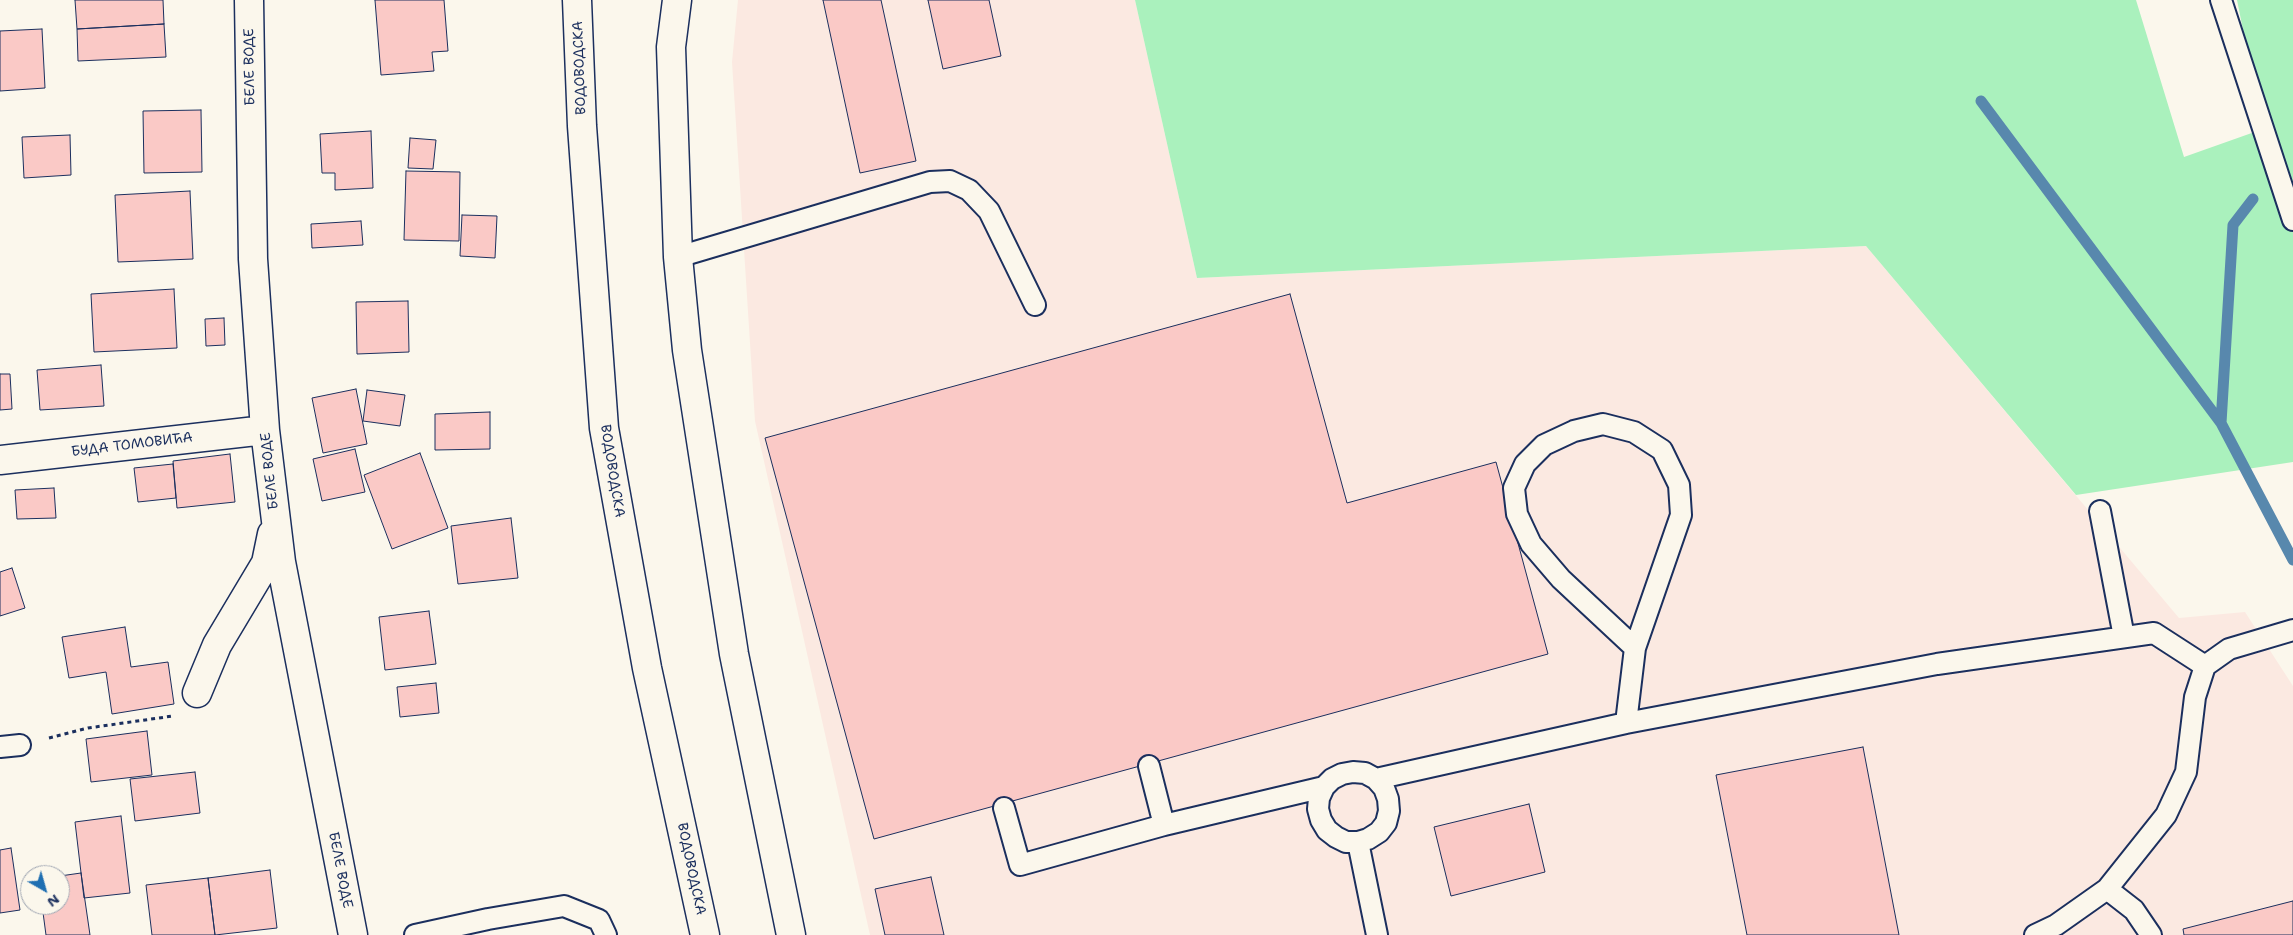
<!DOCTYPE html>
<meta charset="utf-8">
<style>
body{margin:0}
#map{position:relative;width:2293px;height:935px;overflow:hidden;background:#fbf7ec;font-family:"Shantell Sans",sans-serif}
canvas{display:block}
.north{position:absolute;left:20px;top:865px;width:50px;height:50px;box-sizing:border-box;background:#fbf7ec;border:1px solid #a1a7b3;border-radius:50%;rotate:142deg;font-size:14px;font-weight:700;line-height:20px;text-align:center;color:#1b2f5e}
.north::after{content:'';display:block;margin:auto;width:18px;height:22px;background:#1f6fb2;clip-path:polygon(50% 0,100% 100%,50% 72%,0 100%)}
</style>
<div id="map">
<canvas width="2293" height="935"></canvas>
<div class="north">N</div>
</div>
<script>
const context = document.querySelector('canvas').getContext('2d');
context.lineJoin = 'round';
function paint(path, color) { context.fillStyle = color; context.fill(path, 'evenodd'); }
const poly = rows => new Path2D(rows.map(r => 'M' + r).join(''));
function strokePath(path, color, width, dash) { context.strokeStyle = color; context.lineWidth = width; context.lineCap = dash ? 'butt' : 'round'; context.setLineDash(dash || []); context.stroke(path); }
function drawText(font, color, halo, rows, align = 'center') {
  context.font = font + ' "Shantell Sans",sans-serif'; context.lineWidth = 4; context.setLineDash([]); context.textBaseline = 'middle'; context.strokeStyle = halo; context.fillStyle = color; for (const [text, x, y, turn = 0] of rows) {
    context.save(); context.translate(x, y); context.rotate((+turn || 0) * Math.PI / 180); context.textAlign = isNaN(turn) ? turn : align; if (halo) context.strokeText(text, 0, 0); context.fillText(text, 0, 0); context.restore();
  }
}
paint(poly([
 [738,0,1135,0,1197,278,1866,246,2179,618,2245,612,2293,686,2293,935,870,935,755,421,732,62]
]), '#fbe9e1');
paint(poly([
 [1135,0,2136,0,2184,157,2263,129,2237,0,2293,0,2293,462,2076,495,1866,246,1197,278]
]), '#aaf1bd');
strokePath(poly([
 [1981,101,2221,423,2293,560],
 [2221,423,2233,225,2253,199]
]), '#5888ad', 11);
const building = poly([
 [75,0,163,0,164,24,77,29,75,0],
 [375,0,444,0,448,51,432,52,434,71,381,75,375,0],
 [823,0,881,0,916,161,860,173,823,0],
 [928,0,989,0,1001,56,943,69,928,0],
 [164,24,166,57,78,61,77,29,164,24],
 [42,29,45,88,0,91,0,31,42,29],
 [201,110,202,172,144,173,143,111,201,110],
 [371,131,373,188,335,190,335,173,322,173,320,134,371,131],
 [70,135,71,175,24,178,22,137,70,135],
 [410,138,436,140,433,169,408,168,410,138],
 [406,171,460,172,459,241,404,240,406,171],
 [190,191,193,259,118,262,115,195,190,191],
 [462,215,497,216,495,258,460,256,462,215],
 [361,221,363,245,312,248,311,224,361,221],
 [174,289,177,348,94,352,91,294,174,289],
 [1290,294,1347,503,1496,462,1548,654,874,839,765,438,1290,294],
 [408,301,409,352,357,354,356,302,408,301],
 [224,318,225,345,206,346,205,319,224,318],
 [101,365,104,406,40,410,37,370,101,365],
 [0,374,10,374,12,409,0,410,0,374],
 [356,389,367,444,323,453,312,398,356,389],
 [367,390,405,395,400,426,363,421,367,390],
 [490,412,490,449,435,450,435,414,490,412],
 [355,449,365,492,322,501,313,459,355,449],
 [420,453,448,528,392,549,364,475,420,453],
 [230,454,235,502,177,508,173,461,230,454],
 [173,464,176,498,138,502,134,468,173,464],
 [54,488,56,518,17,519,15,490,54,488],
 [511,518,518,578,458,584,451,526,511,518],
 [12,568,25,608,0,616,0,572,12,568],
 [429,611,436,664,385,670,379,617,429,611],
 [125,627,131,667,168,662,174,704,112,714,106,672,69,678,62,637,125,627],
 [436,683,439,713,400,717,397,687,436,683],
 [147,731,152,775,91,782,86,739,147,731],
 [1863,747,1899,935,1747,935,1716,775,1863,747],
 [195,772,200,813,135,821,130,779,195,772],
 [1529,804,1545,872,1451,896,1434,827,1529,804],
 [121,816,130,893,84,898,75,822,121,816],
 [11,848,20,910,0,913,0,850,11,848],
 [270,870,277,928,215,935,208,878,270,870],
 [81,873,90,935,46,935,42,905,60,905,60,876,81,873],
 [931,877,944,935,885,935,875,889,931,877],
 [208,878,215,935,152,935,146,885,208,878],
 [2293,901,2293,935,2184,935,2183,929,2293,901]
]);
paint(building, '#fac9c6');
strokePath(building, '#1b2f5e', 1);
const lane = poly([
 [2221,0,2293,220],
 [678,257,930,182,950,181,969,190,989,211,1035,305],
 [2100,511,2124,637],
 [1626,723,1635,648,1561,579,1531,544,1517,514,1514,488,1525,464,1544,445,1574,431,1603,424,1634,432,1662,450,1679,485,1681,515,1635,648],
 [0,747,20,745],
 [1149,766,1164,825],
 [1376,779,1626,723,1937,664,2154,633,2205,666],
 [1004,808,1020,865,1164,825,1324,787,1332,779,1342,774,1353,772,1365,773,1376,779,1384,788,1388,799,1389,811,1386,823,1379,832,1368,839,1358,842,1346,842,1336,837,1327,830,1321,820,1318,809,1319,798,1324,787],
 [1358,842,1377,935],
 [2107,889,2134,910,2151,935],
 [415,935,488,919,564,906,599,920,606,935],
 [2035,935,2056,925,2107,889,2166,815,2186,772,2195,697,2205,666,2229,649,2293,630]
]);
const street = poly([
 [249,0,253,259,265,430,281,562,353,935],
 [677,0,671,47,678,257,687,350,734,654,791,935],
 [0,460,265,430],
 [197,693,217,645,266,563,272,534]
]);
const secondary = poly([
 [577,0,582,126,604,428,647,668,705,935]
]);
strokePath(lane, '#1b2f5e', 24);
strokePath(street, '#1b2f5e', 31);
strokePath(secondary, '#1b2f5e', 31);
strokePath(poly([
 [49,738,88,728,173,716]
]), '#1b2f5e', 3, [4, 4]);
strokePath(lane, '#fbf7ec', 20);
strokePath(street, '#fbf7ec', 28);
strokePath(secondary, '#fbf7ec', 28);
drawText('14px', '#1b2f5e', '#fbf7ec', [
 ["БЕЛЕ ВОДЕ",250,67,-91],
 ["ВОДОВОДСКА",580,68,-92],
 ["БУДА ТОМОВИЋА",132,445,-7],
 ["БЕЛЕ ВОДЕ",270,471,-96],
 ["ВОДОВОДСКА",612,471,81],
 ["ВОДОВОДСКА",691,869,78],
 ["БЕЛЕ ВОДЕ",340,870,79]
]);
</script>
